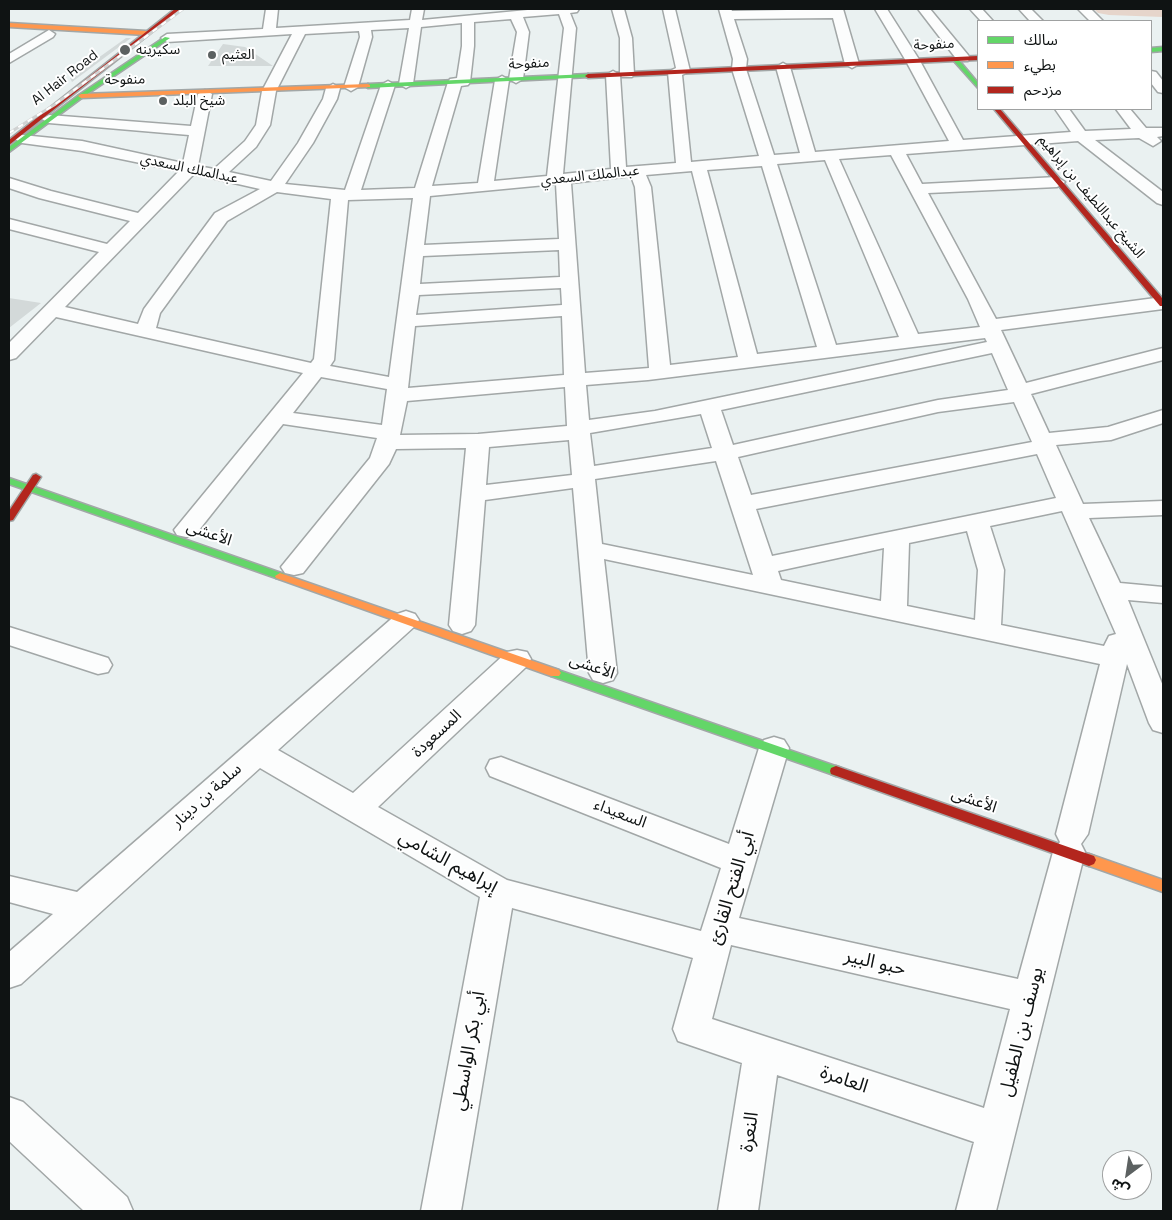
<!DOCTYPE html>
<meta charset="utf-8">
<style>
body{margin:0}
#map{position:relative;width:1172px;height:1220px;overflow:hidden;background:#eaf1f1;font-family:"Space Grotesk","Noto Sans Arabic",sans-serif}
canvas{display:block}
.frame{position:absolute;inset:0;border:10px solid #0f1313;pointer-events:none}
.legend{position:absolute;left:977px;top:20px;width:175px;height:90px;box-sizing:border-box;background:#fff;border:1px solid #9fa1a1;margin:0;padding:6px 9px;list-style:none;font-size:15px;color:#0f1313}
.legend li{display:flex;align-items:center;gap:10px;height:25px}
.legend b{width:25px;border:1px solid #9fa1a1}
.north{position:absolute;left:1102px;top:1150px;width:50px;height:50px;box-sizing:border-box;background:#fff;border:1px solid #9fa1a1;border-radius:50%;rotate:211deg;font-size:14px;font-weight:700;line-height:20px;text-align:center;color:#0f1313}
.north::after{content:'';display:block;margin:auto;width:18px;height:22px;background:#5c6161;clip-path:polygon(50% 0,100% 100%,50% 72%,0 100%)}
</style>
<div id="map">
<canvas width="1172" height="1220"></canvas>
<div class="frame"></div>
<ul class="legend">
<li><b style="height:6px;background:#63d668"></b>سالك</li>
<li><b style="height:6px;background:#ff974d"></b>بطيء</li>
<li><b style="height:6px;background:#b3261e"></b>مزدحم</li>
</ul>
<div class="north">ش</div>
</div>
<script>
const context = document.querySelector('canvas').getContext('2d');
context.lineJoin = 'round';
function paint(path, color) { context.fillStyle = color; context.fill(path, 'evenodd'); }
const poly = rows => new Path2D(rows.map(r => 'M' + r).join(''));
function strokePath(path, color, width, dash) { context.strokeStyle = color; context.lineWidth = width; context.lineCap = dash ? 'butt' : 'round'; context.setLineDash(dash || []); context.stroke(path); }
function drawText(font, color, halo, rows, align = 'center') {
  context.font = font + ' "Space Grotesk","Noto Sans Arabic",sans-serif'; context.lineWidth = 4; context.setLineDash([]); context.textBaseline = 'middle'; context.strokeStyle = halo; context.fillStyle = color; for (const [text, x, y, turn = 0] of rows) {
    context.save(); context.translate(x, y); context.rotate((+turn || 0) * Math.PI / 180); context.textAlign = isNaN(turn) ? turn : align; if (halo) context.strokeText(text, 0, 0); context.fillText(text, 0, 0); context.restore();
  }
}
paint(poly([
 [1094,9,1163,9,1163,17,1109,15,1098,13]
]), '#e6d5cb');
paint(poly([
 [126,38,131,38,72,82,70,78],
 [223,44,245,47,273,66,208,66],
 [9,298,41,303,9,328]
]), '#d3d9d9');
const street = poly([
 [266,9,278,9,276,28,410,20,412,9,424,9,422,20,538,9,579,9,577,12,570,13,576,28,563,174,611,169,606,75,613,71,620,75,626,167,676,163,668,72,676,68,663,9,675,9,690,71,682,75,691,162,759,156,732,69,733,59,719,9,731,9,732,11,843,9,859,64,852,68,845,64,833,18,734,19,747,59,746,69,774,155,800,153,776,67,783,63,790,67,815,152,949,141,906,61,875,9,887,9,920,61,963,140,1071,132,1055,109,1069,109,1085,131,1131,129,1116,109,1130,109,1146,128,1163,128,1163,136,1157,137,1161,141,1153,146,1139,138,1095,140,1163,192,1163,205,1157,203,1078,141,906,154,922,184,1057,177,1065,182,1057,187,928,193,996,319,1163,297,1163,309,1001,330,1026,383,1163,348,1163,360,1031,394,1049,433,1108,427,1163,410,1163,423,1111,440,1056,445,1083,504,1163,501,1163,515,1089,518,1120,583,1163,587,1163,603,1128,600,1163,686,1163,733,1153,730,1149,723,1127,664,1088,834,1081,844,1085,852,996,1211,956,1211,974,1142,777,1075,758,1211,718,1211,742,1063,678,1041,673,1029,693,958,512,908,461,1211,421,1211,480,897,260,768,21,984,9,988,9,952,53,914,9,902,9,876,77,892,397,614,406,611,415,614,419,620,415,626,278,750,353,793,507,652,517,650,527,652,531,659,527,666,378,807,507,880,701,931,721,868,490,776,486,768,490,760,501,757,729,844,759,748,764,740,774,737,784,740,789,748,739,918,1018,979,1053,852,1060,842,1056,834,1100,664,604,559,617,673,613,680,603,683,593,680,589,673,573,488,485,500,475,625,471,631,462,634,453,631,449,625,466,448,396,449,389,464,303,573,294,575,285,573,281,567,370,458,377,438,283,424,195,535,186,537,177,535,174,530,303,373,56,317,16,358,9,360,9,343,99,252,9,229,9,219,107,244,130,221,39,198,9,188,9,178,51,191,138,213,179,171,82,151,22,143,15,139,17,136,22,135,82,141,183,163,189,135,49,123,42,119,49,115,191,126,198,94,205,90,212,94,198,166,214,169,245,141,256,125,262,91,292,34,167,42,161,38,167,34,263,29,266,9],
 [559,14,564,28,547,176,494,181,509,80,502,76,495,80,478,183,432,186,461,86,468,85,470,82,474,46,474,22,511,19,517,32,509,79,516,83,523,79,529,32,523,17,559,14],
 [462,23,462,46,457,78,450,79,448,82,415,188,361,190,395,85,388,81,381,85,345,190,285,184,313,143,337,99,340,88,333,84,326,88,323,99,298,143,271,181,229,172,256,147,270,125,276,91,305,34,359,31,360,37,344,87,351,91,358,87,372,37,371,30,409,28,399,84,406,88,413,84,421,27,462,23],
 [891,155,968,299,980,327,918,334,839,159,891,155],
 [825,160,899,337,836,345,777,164,825,160],
 [762,166,817,347,757,354,707,170,762,166],
 [692,171,738,357,670,365,651,187,646,175,692,171],
 [194,174,260,189,215,213,144,309,138,324,65,307,194,174],
 [631,176,635,187,649,368,585,373,571,183,631,176],
 [556,184,559,239,424,245,430,196,556,184],
 [277,192,331,199,314,359,311,363,156,328,160,313,227,221,277,192],
 [413,198,389,377,330,366,334,360,348,200,413,198],
 [559,250,560,277,420,284,423,256,559,250],
 [561,288,562,305,416,315,419,295,561,288],
 [562,316,564,375,408,388,415,326,562,316],
 [985,338,987,342,655,411,589,420,586,385,648,380,985,338],
 [992,353,1008,390,938,400,733,445,721,410,992,353],
 [321,377,387,389,382,425,293,413,321,377],
 [565,387,567,426,478,434,400,435,407,401,565,387],
 [1014,402,1032,442,751,495,738,457,938,412,1014,402],
 [701,414,712,448,594,466,590,433,701,414],
 [569,440,572,475,486,485,489,447,569,440],
 [1037,454,1056,498,772,556,756,509,1037,454],
 [716,461,753,575,602,544,595,479,716,461],
 [1062,511,1116,634,1109,636,1104,646,1001,625,1004,570,990,526,1062,511],
 [967,531,978,570,975,620,907,606,909,543,967,531],
 [884,548,881,601,781,580,778,571,884,548],
 [731,945,1010,1009,984,1108,712,1019,731,945],
 [612,9,624,9,632,38,634,74,632,77,622,77,620,74,620,38,612,9],
 [918,9,930,9,968,55,970,58,968,61,958,61,918,9],
 [970,9,982,9,993,21,981,21,970,9],
 [1019,9,1031,9,1043,21,1030,21,1019,9],
 [1078,9,1091,9,1103,21,1090,21,1078,9],
 [49,30,55,34,53,37,9,63,9,54,49,30],
 [1151,71,1156,72,1163,81,1163,93,1158,92,1151,83,1151,71],
 [9,627,108,658,112,665,108,672,98,674,9,645,9,627],
 [9,1097,23,1102,127,1197,133,1211,84,1211,9,1141,9,1097]
]);
const fast = poly([
 [165,37,170,38,83,97,9,152,9,147,79,95,165,37],
 [1163,47,1163,51,1151,52,1151,48,1163,47],
 [953,58,957,58,978,83,978,88,953,60,953,58],
 [588,74,590,77,368,88,365,86,368,84,588,74],
 [9,478,284,574,285,576,280,579,276,578,9,484,9,478],
 [555,669,841,768,842,771,841,774,836,776,831,774,551,676,549,673,551,670,555,669]
]);
const slow = poly([
 [9,23,146,31,149,33,146,35,9,27,9,23],
 [368,84,370,85,370,87,81,98,78,96,81,94,368,84],
 [280,573,559,670,561,673,559,676,551,676,276,578,275,576,280,573],
 [1089,854,1163,880,1163,892,1084,864,1082,860,1084,856,1089,854]
]);
const jam = poly([
 [175,9,181,9,9,145,9,140,175,9],
 [978,56,978,60,588,78,585,76,588,74,978,56],
 [994,109,1000,109,1163,299,1163,306,1160,306,994,109],
 [36,474,41,477,13,520,9,521,9,511,33,475,36,474],
 [836,766,1094,856,1096,860,1094,864,1089,866,831,774,830,771,831,768,836,766]
]);
strokePath(street, '#a2a7a7', 3);
strokePath(fast, '#a2a7a7', 3);
strokePath(slow, '#a2a7a7', 3);
strokePath(jam, '#a2a7a7', 3);
paint(street, '#fcfdfd');
paint(fast, '#63d668');
paint(slow, '#ff974d');
paint(jam, '#b3261e');
const rail = poly([
 [9,133,54,105,183,9]
]);
strokePath(rail, '#d0d2d2', 3);
strokePath(rail, '#fff', 2, [5.5]);
for (const [x, y, r, color] of [
 [125,50,6,"#5c6161"],
 [212,55,5,"#5c6161"],
 [163,101,5,"#5c6161"]
]) { const dot = new Path2D(); dot.arc(x, y, r, 0, 2 * Math.PI); context.fillStyle = color; context.fill(dot); strokePath(dot, '#fff', 2); }
drawText('14px', '#0f1313', '#fff', [
 ["منفوحة",934,45,-3],
 ["منفوحة",529,64,-3],
 ["Al Hair Road",65,78,-38],
 ["منفوحة",125,80,-1],
 ["عبدالملك السعدي",189,169,12],
 ["عبدالملك السعدي",590,176,-6],
 ["الشيخ عبداللطيف بن إبراهيم",1091,197,50]
]);
drawText('14px', '#0f1313', '#fff', [
 ["سكيرينه",136,50],
 ["العثيم",222,55],
 ["شيخ البلد",173,101]
], 'left');
drawText('16px', '#0f1313', '#fff', [
 ["الأعشى",209,534,19],
 ["الأعشى",592,667,19],
 ["المسعودة",437,734,-43],
 ["سلمة بن دينار",207,796,-42],
 ["الأعشى",974,801,19],
 ["السعيداء",620,814,21]
]);
drawText('19px', '#0f1313', '#fff', [
 ["إبراهيم الشامي",448,862,29],
 ["أبي الفتح القارئ",732,888,-73],
 ["حبو البير",875,963,13],
 ["يوسف بن الطفيل",1022,1032,-76],
 ["أبي بكر الواسطي",469,1051,-80],
 ["العامرة",844,1080,19],
 ["النعرة",750,1132,-82]
]);
</script>
